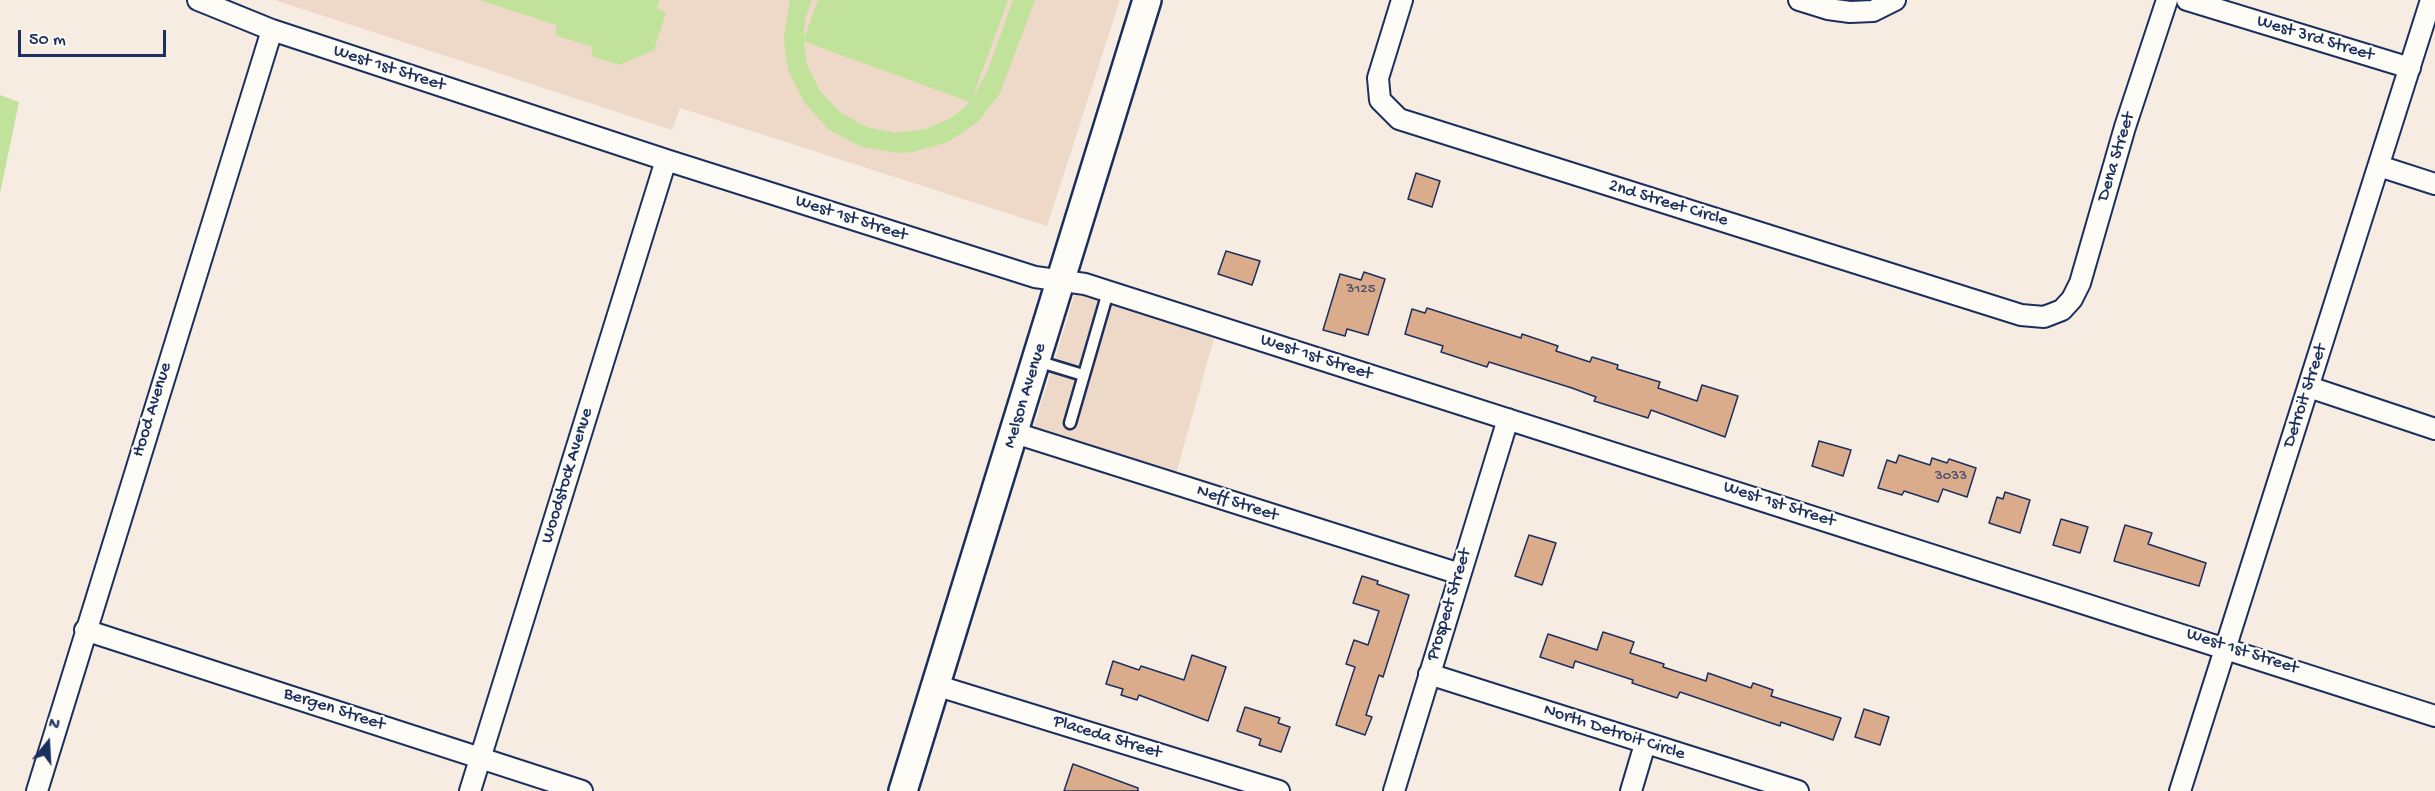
<!DOCTYPE html>
<style>
body{margin:0}
#map{position:relative;width:2435px;height:791px;overflow:hidden;background:#f6ece2;font-family:"Gochi Hand",sans-serif}
canvas{display:block}
.north{position:absolute;left:18px;top:713px;width:60px;height:60px;-webkit-text-stroke:4px #fdfcf7;paint-order:stroke;rotate:18deg;font-size:16px;font-weight:700;line-height:24px;text-align:center;color:#1b2f5e}
.north::after{content:'';display:block;margin:auto;width:21px;height:27px;background:#1b2f5e;clip-path:polygon(50% 0,100% 100%,50% 72%,0 100%)}
.scale{position:absolute;left:18px;top:30px;width:148px;height:27px;box-sizing:border-box;border:3px solid #1b2f5e;border-top:0;padding-left:8px;font-size:18px;line-height:21px;white-space:nowrap;color:#1b2f5e;-webkit-text-stroke:4px #fdfcf7;paint-order:stroke}
</style>
<div id="map">
<canvas width="2435" height="791"></canvas>
<div class="north">N</div>
<div class="scale">50 m</div>
</div>
<script>
const context = document.querySelector('canvas').getContext('2d');
context.lineJoin = 'round';
function paint(path, color) { context.fillStyle = color; context.fill(path, 'evenodd'); }
const poly = rows => new Path2D(rows.map(r => 'M' + r).join(''));
function strokePath(path, color, width, dash) { context.strokeStyle = color; context.lineWidth = width; context.lineCap = dash ? 'butt' : 'round'; context.setLineDash(dash || []); context.stroke(path); }
function drawText(font, color, halo, rows, align = 'center') {
  context.font = font + ' "Gochi Hand",sans-serif'; context.lineWidth = 4.5; context.setLineDash([]); context.textBaseline = 'middle'; context.strokeStyle = halo; context.fillStyle = color; for (const [text, x, y, turn = 0] of rows) {
    context.save(); context.translate(x, y); context.rotate((+turn || 0) * Math.PI / 180); context.textAlign = isNaN(turn) ? turn : align; if (halo) context.strokeText(text, 0, 0); context.fillText(text, 0, 0); context.restore();
  }
}
paint(poly([
 [275,0,1120,0,1047,226,680,108,672,130],
 [1076,291,1215,335,1175,477,1033,430]
]), '#eed9c8');
paint(poly([
 [479,0,660,0,657,8,666,13,654,50,619,65,591,56,593,47,555,35,557,25],
 [790,0,812,0,805,20,804,39,818,0,1008,0,972,99,988,70,1013,0,1035,0,1000,93,978,122,948,142,913,152,896,153,860,146,844,138,828,129,804,102,788,70,785,52,784,35],
 [804,42,805,42,970,102,953,117,926,129,896,133,867,127,841,113,820,91,807,64],
 [0,95,19,102,0,193]
]), '#c0e29b');
const building = poly([
 [1416,173,1440,181,1432,207,1408,199,1416,173],
 [1226,251,1260,261,1252,285,1218,274,1226,251],
 [1364,272,1385,279,1368,335,1347,329,1345,336,1323,330,1340,274,1361,280,1364,272],
 [1427,308,1521,338,1522,334,1558,346,1556,351,1590,362,1592,357,1618,365,1617,369,1660,382,1658,388,1697,401,1702,385,1738,396,1725,437,1651,410,1648,418,1594,401,1596,397,1572,388,1489,362,1487,367,1441,352,1443,346,1405,334,1412,309,1425,313,1427,308],
 [1819,441,1851,450,1843,476,1812,466,1819,441],
 [1899,455,1930,465,1932,458,1947,463,1949,459,1976,468,1967,497,1943,489,1938,502,1904,491,1902,495,1878,488,1887,460,1896,463,1899,455],
 [2005,492,2030,500,2020,533,1989,523,1997,497,2003,499,2005,492],
 [2061,519,2088,527,2080,553,2053,545,2061,519],
 [2125,525,2152,533,2148,544,2206,563,2199,586,2114,561,2125,525],
 [1529,535,1556,543,1542,585,1515,576,1529,535],
 [1362,576,1378,581,1377,584,1409,595,1383,677,1379,675,1366,715,1372,717,1365,735,1336,725,1355,667,1346,664,1354,640,1368,645,1379,611,1353,603,1362,576],
 [1603,632,1634,642,1630,653,1664,664,1663,667,1706,681,1708,673,1751,688,1753,683,1773,690,1771,696,1841,718,1833,740,1781,722,1780,726,1680,692,1677,698,1632,683,1633,680,1575,661,1573,668,1540,657,1548,634,1597,650,1603,632],
 [1192,655,1226,667,1208,721,1139,695,1137,700,1121,695,1123,689,1106,684,1113,661,1139,670,1141,666,1184,680,1192,655],
 [1245,707,1280,718,1278,723,1290,727,1281,752,1259,745,1261,739,1237,731,1245,707],
 [1864,709,1889,717,1880,745,1855,737,1864,709],
 [1073,764,1138,788,1138,791,1064,791,1073,764]
]);
paint(building, '#dbac8c');
strokePath(building, '#1b2f5e', 1.5);
const lane = poly([
 [1037,361,1083,375],
 [1070,423,1108,292]
]);
const street = poly([
 [198,0,272,30,666,160,1035,277,1085,284,2435,716],
 [1402,0,1378,78,1380,100,1399,119,2021,315,2044,317,2062,310,2072,299,2080,283,2125,127,2167,0],
 [1799,0,1828,9,1850,12,1873,11,1895,0],
 [2187,0,2410,68],
 [2379,166,2435,184],
 [2309,387,2435,429],
 [1015,433,1460,574],
 [85,630,582,791],
 [1429,674,1798,791],
 [935,685,1279,791],
 [37,791,272,30],
 [470,791,666,160],
 [1394,791,1508,419],
 [1631,791,1645,744],
 [2180,791,2431,0]
]);
const secondary = poly([
 [903,791,1147,0]
]);
strokePath(lane, '#1b2f5e', 15);
strokePath(street, '#1b2f5e', 24);
strokePath(secondary, '#1b2f5e', 32);
strokePath(lane, '#fdfcf7', 10);
strokePath(street, '#fdfcf7', 20);
strokePath(secondary, '#fdfcf7', 27);
drawText('15px', '#4b4e6a', null, [
 ["3125",1361,290],
 ["3033",1951,477]
]);
drawText('18px', '#1b2f5e', '#fdfcf7', [
 ["West 3rd Street",2315,39,17],
 ["West 1st Street",389,69,18],
 ["Dena Street",2117,157,-73],
 ["2nd Street Circle",1668,204,17],
 ["West 1st Street",851,219,18],
 ["West 1st Street",1316,358,18],
 ["Melson Avenue",1026,396,-73],
 ["Detroit Street",2306,396,-72],
 ["Hood Avenue",153,410,-73],
 ["Woodstock Avenue",568,476,-73],
 ["Neff Street",1237,504,18],
 ["West 1st Street",1779,505,18],
 ["Prospect Street",1450,605,-73],
 ["West 1st Street",2242,652,18],
 ["Bergen Street",334,710,18],
 ["North Detroit Circle",1614,733,18],
 ["Placeda Street",1107,738,17]
]);
</script>
